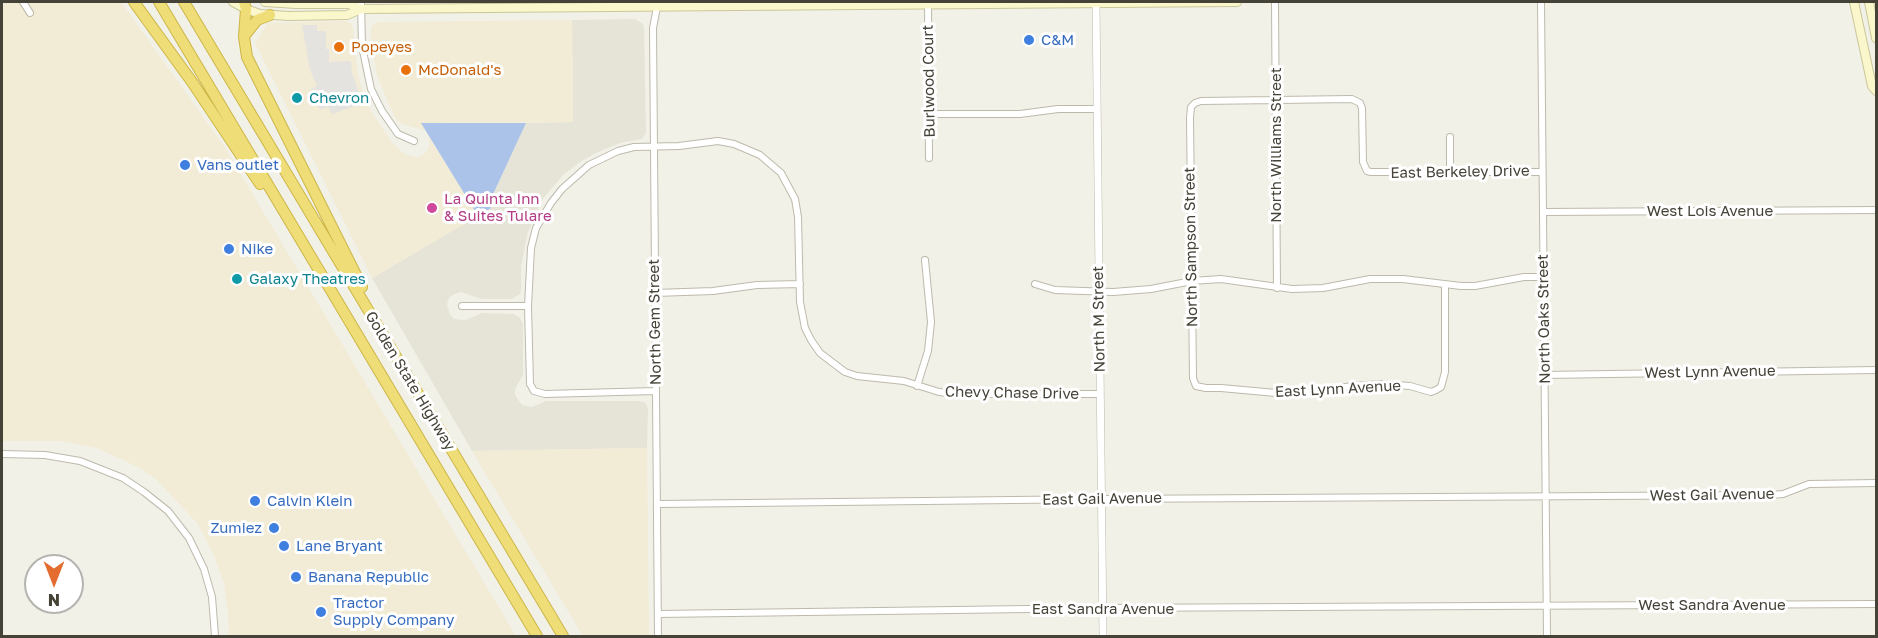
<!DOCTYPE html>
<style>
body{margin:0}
#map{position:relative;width:1878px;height:638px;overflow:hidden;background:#f2f1e8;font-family:"Golos Text",sans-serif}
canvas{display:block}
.frame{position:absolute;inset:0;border:3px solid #454237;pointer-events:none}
.north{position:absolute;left:24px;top:554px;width:60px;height:60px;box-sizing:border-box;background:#fff;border:2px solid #b5b3af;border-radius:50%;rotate:180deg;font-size:16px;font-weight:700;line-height:24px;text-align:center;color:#454237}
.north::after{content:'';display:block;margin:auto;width:21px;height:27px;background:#e36c2e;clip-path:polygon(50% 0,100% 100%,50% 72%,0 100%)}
</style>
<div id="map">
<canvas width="1878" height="638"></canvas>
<div class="frame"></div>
<div class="north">N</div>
</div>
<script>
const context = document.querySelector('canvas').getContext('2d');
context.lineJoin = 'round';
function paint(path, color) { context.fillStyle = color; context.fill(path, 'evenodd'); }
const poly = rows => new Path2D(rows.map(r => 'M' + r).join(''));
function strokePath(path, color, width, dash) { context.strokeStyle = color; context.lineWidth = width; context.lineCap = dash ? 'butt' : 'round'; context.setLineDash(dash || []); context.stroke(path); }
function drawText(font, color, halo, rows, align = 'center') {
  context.font = font + ' "Golos Text",sans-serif'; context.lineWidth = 6; context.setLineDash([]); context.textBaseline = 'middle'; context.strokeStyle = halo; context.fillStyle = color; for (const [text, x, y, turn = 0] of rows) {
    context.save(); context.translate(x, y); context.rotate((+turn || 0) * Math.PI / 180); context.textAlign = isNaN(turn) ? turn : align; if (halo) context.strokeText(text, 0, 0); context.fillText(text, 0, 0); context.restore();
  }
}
paint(poly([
 [635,19,643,24,644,28,646,133,642,139,620,143,598,152,580,162,563,175,542,200,528,232,521,266,521,290,520,294,512,299,482,299,461,292,454,294,449,298,447,304,450,315,454,319,466,320,482,313,514,314,520,318,523,324,523,375,515,389,515,395,522,405,532,407,546,401,639,401,646,403,648,409,647,448,472,451,372,278,491,208,489,203,526,123,573,122,572,20]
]), '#e6e4d7');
paint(poly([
 [2,2,121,2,224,146,516,636,229,636,228,614,224,583,213,553,197,523,156,479,138,467,97,448,61,441,2,441],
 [572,20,573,122,422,123,425,130,401,124,397,120,389,105,377,75,371,40,371,29,373,24,377,22],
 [346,21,350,23,353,28,358,75,364,96,371,111,393,144,406,155,418,158,427,152,429,146,429,137,478,216,372,278,255,43,268,23],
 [647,448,649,636,583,636,472,451]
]), '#f2ebd5');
paint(poly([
 [302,25,317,25,317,31,326,31,326,49,329,49,329,62,351,61,352,73,363,103,332,114,328,107,320,110,310,90,317,86,310,70]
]), '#e4e3df');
paint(poly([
 [421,123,526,123,489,203,491,208,478,216]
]), '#abc3e9');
const minor = poly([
 [23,2,30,13],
 [361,2,362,46,371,89,382,111,398,134,414,141],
 [1275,2,1277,288],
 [1541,2,1547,636],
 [928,4,929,158],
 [657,7,653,28,658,636],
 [929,114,1020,114,1058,109,1097,109],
 [1450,137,1450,172],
 [1543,212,1876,210],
 [1035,284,1055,290,1113,292,1151,289,1192,281,1221,279,1292,289,1323,288,1370,279,1403,279,1461,286,1475,286,1524,277,1543,277],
 [1445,285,1445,372,1441,387,1436,390,1431,392,1410,386,1382,384,1353,386,1310,392,1276,393,1221,388,1206,388,1196,386,1193,378,1190,118,1191,107,1195,103,1201,101,1352,99,1360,103,1362,108,1363,162,1367,171,1371,172,1542,172],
 [655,293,713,291,757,285,800,284],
 [462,306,528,306],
 [1544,375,1876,370],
 [917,386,928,351,931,322,925,260],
 [656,391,545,394,534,391,530,384,528,306,531,248,536,228,551,203,562,189,589,165,618,151,634,147,679,146,718,141,734,144,760,155,781,173,795,199,798,217,800,302,805,328,811,340,820,353,845,372,857,376,904,381,939,392,956,394,1100,394],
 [2,454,45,455,80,461,123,478,144,492,168,511,189,538,204,569,212,597,215,636],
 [658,504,1102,499,1770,495,1783,494,1809,484,1876,483],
 [658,614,1102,608,1876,604]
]);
const tertiary = poly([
 [1096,2,1103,636]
]);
const secondary = poly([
 [233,2,246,9,260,14,288,16,347,15,361,9,1237,2],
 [265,2,296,4,349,4,361,9],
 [1854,2,1872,86,1876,91],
 [1869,2,1876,38]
]);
const motorway = poly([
 [134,2,192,82,260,184],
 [159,2,537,636],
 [184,2,563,636],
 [244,2,246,9,244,37,247,57,362,287],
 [245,35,257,20,270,15]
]);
strokePath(minor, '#bdbaac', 8);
strokePath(tertiary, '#bdbaac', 8);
strokePath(secondary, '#cac79a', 10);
strokePath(motorway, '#cdb547', 12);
strokePath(minor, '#fff', 6);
strokePath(tertiary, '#fff', 7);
strokePath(secondary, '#f9f7cb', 8);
strokePath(motorway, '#efde77', 10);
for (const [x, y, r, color] of [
 [1029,40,6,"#3f7fe0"],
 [339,47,6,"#e8710a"],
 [406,70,6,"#e8710a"],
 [297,98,6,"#0f9aa8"],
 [185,165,6,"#3f7fe0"],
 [432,208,6,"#d1479c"],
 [229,249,6,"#3f7fe0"],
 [237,279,6,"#0f9aa8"],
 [255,501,6,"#3f7fe0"],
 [274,528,6,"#3f7fe0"],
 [284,546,6,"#3f7fe0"],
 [296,577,6,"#3f7fe0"],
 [321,612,6,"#3f7fe0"]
]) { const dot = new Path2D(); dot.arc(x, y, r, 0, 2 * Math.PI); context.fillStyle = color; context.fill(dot); strokePath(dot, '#fff', 2); }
drawText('15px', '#366cbe', '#fff', [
 ["C&M",1041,40],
 ["Vans outlet",197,165],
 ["Nike",241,249],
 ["Calvin Klein",267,501],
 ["Zumiez",262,528,"right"],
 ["Lane Bryant",296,546],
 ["Banana Republic",308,577],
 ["Tractor",333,603],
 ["Supply Company",333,620]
], 'left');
drawText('15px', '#c56008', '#fff', [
 ["Popeyes",351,47],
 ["McDonald's",418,70]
], 'left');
drawText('15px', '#454237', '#fff', [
 ["Burlwood Court",929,81,-91],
 ["North Williams Street",1276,145,-90],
 ["East Berkeley Drive",1460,172,-1],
 ["West Lois Avenue",1710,211],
 ["North Sampson Street",1191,247,-91],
 ["North M Street",1099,319,-91],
 ["North Oaks Street",1544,319,-91],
 ["North Gem Street",655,322,-91],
 ["West Lynn Avenue",1710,372,-1],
 ["Golden State Highway",410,381,59],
 ["East Lynn Avenue",1338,389,-3],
 ["Chevy Chase Drive",1012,393,1],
 ["West Gail Avenue",1712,495,-1],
 ["East Gail Avenue",1102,499,-1],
 ["West Sandra Avenue",1712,605],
 ["East Sandra Avenue",1103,609]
]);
drawText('15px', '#0d838f', '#fff', [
 ["Chevron",309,98],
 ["Galaxy Theatres",249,279]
], 'left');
drawText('15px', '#b23c85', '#fff', [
 ["La Quinta Inn",444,199],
 ["& Suites Tulare",444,216]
], 'left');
</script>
